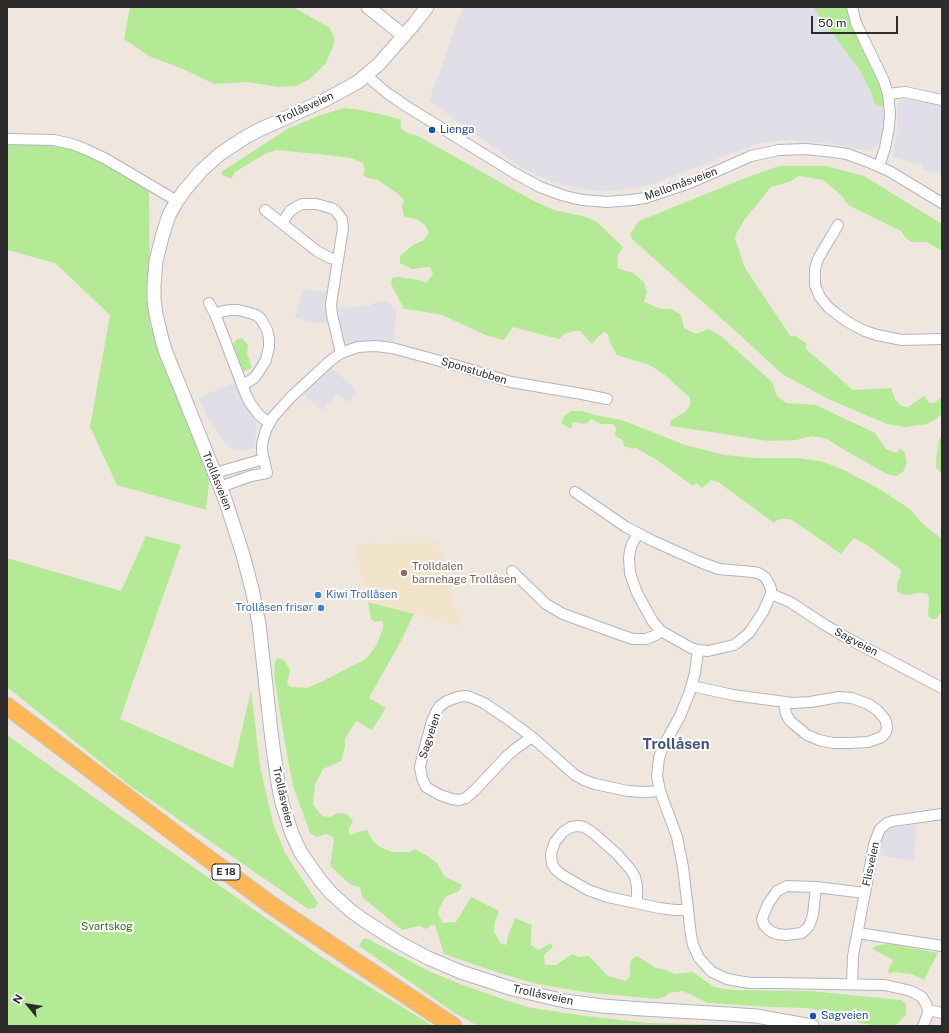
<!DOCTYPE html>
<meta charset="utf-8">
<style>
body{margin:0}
#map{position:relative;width:949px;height:1033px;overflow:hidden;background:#efe7dd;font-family:"Public Sans",sans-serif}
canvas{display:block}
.frame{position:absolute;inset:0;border:8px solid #2c2c2c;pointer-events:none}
.north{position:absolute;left:8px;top:985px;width:40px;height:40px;-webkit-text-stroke:3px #fff;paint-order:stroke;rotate:300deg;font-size:11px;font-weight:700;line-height:16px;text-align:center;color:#2c2c2c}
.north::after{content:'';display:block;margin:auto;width:14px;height:18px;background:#2c2c2c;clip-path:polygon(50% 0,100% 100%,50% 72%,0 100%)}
.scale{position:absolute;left:811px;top:16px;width:87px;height:18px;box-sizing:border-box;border:2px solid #2c2c2c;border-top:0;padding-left:5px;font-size:12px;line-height:14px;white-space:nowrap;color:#2c2c2c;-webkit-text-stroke:3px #fff;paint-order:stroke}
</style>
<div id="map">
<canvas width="949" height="1033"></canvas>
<div class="frame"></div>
<div class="north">N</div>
<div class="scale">50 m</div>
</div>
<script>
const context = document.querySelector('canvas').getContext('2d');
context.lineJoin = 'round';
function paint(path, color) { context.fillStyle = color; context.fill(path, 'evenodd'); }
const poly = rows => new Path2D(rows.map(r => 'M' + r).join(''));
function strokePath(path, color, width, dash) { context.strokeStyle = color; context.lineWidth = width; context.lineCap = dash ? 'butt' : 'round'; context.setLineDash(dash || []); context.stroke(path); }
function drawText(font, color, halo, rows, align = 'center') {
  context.font = font + ' "Public Sans",sans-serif'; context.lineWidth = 4; context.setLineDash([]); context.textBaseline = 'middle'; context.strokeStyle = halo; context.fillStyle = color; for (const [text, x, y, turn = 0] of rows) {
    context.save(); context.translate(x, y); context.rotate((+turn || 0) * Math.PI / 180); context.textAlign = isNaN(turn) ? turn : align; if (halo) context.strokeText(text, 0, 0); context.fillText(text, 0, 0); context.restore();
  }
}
paint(poly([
 [463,7,815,7,815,10,859,69,871,92,874,102,878,106,884,106,885,112,884,126,881,140,876,146,867,151,835,144,789,140,759,143,655,183,630,189,604,191,581,189,552,182,521,167,429,101],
 [912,99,922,100,942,106,942,174,922,169,922,165,893,157,897,130,897,107,899,102,903,100],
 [304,288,320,292,328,291,328,325,323,323,315,323,295,318],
 [381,301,387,302,390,304,396,309,394,341,369,343,351,345,345,343,342,338,339,319,340,307,370,306,375,303],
 [329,366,354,387,356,395,346,402,339,395,337,395,322,410,308,399,303,392],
 [236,382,251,412,256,421,257,428,253,448,248,450,239,451,233,449,226,444,209,420,198,398],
 [916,825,914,862,881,855,880,851,882,837,886,831,893,828]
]), '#e0dee7');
paint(poly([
 [438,541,454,606,465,627,368,602,355,544]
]), '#f2e4cb');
paint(poly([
 [130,7,293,7,330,28,335,41,326,63,310,79,297,86,280,87,247,82,214,84,185,70,149,56,124,39],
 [815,7,846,7,850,22,861,47,881,86,884,106,878,106,874,102,871,92,859,69,815,10],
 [344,108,361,110,389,116,401,120,401,129,408,133,418,136,532,200,554,210,586,217,597,222,623,247,618,256,617,268,633,273,644,282,647,292,644,302,661,309,672,309,681,315,684,328,696,334,709,329,722,337,772,382,777,396,786,403,816,405,875,433,886,449,896,453,900,448,904,452,907,462,903,472,896,476,887,474,841,448,827,439,812,436,796,440,769,441,671,426,670,421,678,416,685,412,690,406,690,398,665,375,656,369,649,365,617,355,610,343,608,334,604,332,599,336,592,344,580,331,574,331,564,334,559,339,513,327,504,340,488,336,442,315,421,311,404,309,391,284,392,278,399,277,419,280,426,283,433,274,430,267,412,269,400,263,400,256,413,245,424,240,429,232,425,225,416,219,404,217,402,207,404,200,398,194,378,180,367,178,363,175,365,170,363,163,351,158,318,154,276,150,265,154,235,172,231,179,222,175,221,172,289,128,321,115],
 [7,138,82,149,149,190,150,325,210,473,206,510,117,485,90,427,110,315,55,263,7,250],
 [779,166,827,166,864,176,942,224,942,251,927,242,911,242,906,238,901,231,848,205,842,196,823,180,799,176,789,182,771,187,745,219,736,234,735,238,745,268,791,337,794,335,807,344,805,348,853,390,891,388,895,399,901,406,908,407,924,396,929,403,934,403,942,397,942,414,936,419,927,424,905,427,887,424,828,399,782,374,741,336,633,240,630,234,639,221,743,179],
 [242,338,248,345,247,353,252,368,242,372,233,348,234,343,236,340],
 [571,411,582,411,599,416,622,420,685,445,725,455,755,458,798,458,824,462,846,471,881,490,910,509,924,525,942,539,942,610,936,619,931,619,928,615,929,599,928,594,920,593,907,595,901,594,897,591,897,583,900,576,901,570,864,543,854,538,841,554,795,522,790,519,781,519,777,520,774,523,718,482,711,480,702,488,696,483,693,486,657,460,634,447,633,449,624,446,623,440,615,436,616,430,615,426,612,424,601,424,591,419,586,424,573,422,571,429,561,423,564,416],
 [942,434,942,472,940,472,936,467,936,460,939,440],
 [146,536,181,545,120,719,233,768,251,690,260,766,273,823,285,853,318,903,315,908,308,909,129,785,7,687,7,558,121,591],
 [368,602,414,614,401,641,369,698,386,708,372,730,356,721,345,739,345,747,341,761,323,769,315,784,313,804,322,816,330,817,337,813,347,814,353,821,349,829,349,834,351,835,357,832,367,830,371,838,375,843,382,848,392,852,409,852,415,849,426,855,437,863,444,876,462,885,459,891,445,897,439,909,438,914,443,923,456,922,471,897,499,911,495,922,494,932,500,943,506,945,508,936,515,918,532,925,531,934,531,945,538,950,551,943,553,947,544,955,545,965,556,965,572,954,579,957,589,956,608,976,626,981,630,976,630,966,631,960,637,956,656,968,663,969,675,974,693,972,714,987,732,990,810,991,901,1000,906,1004,906,1015,897,1024,890,1026,879,1026,860,1023,827,1011,806,1008,772,1007,708,1003,683,991,669,993,666,996,658,999,591,993,537,984,499,973,444,954,435,925,431,925,426,929,419,926,402,930,362,897,361,891,360,887,351,885,330,866,334,841,332,836,326,834,317,837,310,833,293,786,284,738,274,675,275,661,278,658,284,660,290,670,287,684,291,687,307,688,319,683,366,659,376,646,383,629,383,621,375,622,371,619],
 [7,735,119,815,323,958,433,1026,7,1026],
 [366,938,429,971,460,984,508,1001,532,1008,586,1016,648,1023,728,1025,734,1026,478,1026,453,1012,359,946,362,940],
 [889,944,938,953,924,980,911,974,893,972,889,974,888,971,893,960,872,949,878,945]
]), '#b4ea95');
const minor = poly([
 [852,7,856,23,884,81,888,94,890,113,889,127,885,148,879,166],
 [367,76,387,93,406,106,516,174,540,187,562,195,573,198,583,200,607,202,632,200,645,198,690,183,751,156,779,150,806,149,834,152,847,154,866,161,889,171,942,203],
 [888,94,905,92,942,100],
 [7,139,54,140,72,144,85,149,106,159,177,201],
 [265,210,317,251,330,258,338,260],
 [282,223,290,211,296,207,302,204,316,204,331,208,335,210,342,219,343,228,331,304,332,315,341,353],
 [838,225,822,252,818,259,815,269,815,285,817,290,820,297,828,307,842,318,853,325,865,331,877,335,902,340,942,339],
 [209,303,215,314,246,395,250,403,259,415,269,423],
 [215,314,224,311,231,310,238,310,250,313,256,315,261,319,267,330,269,338,269,347,266,360,258,373,254,378,242,386],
 [215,473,264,459],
 [220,487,251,476,267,473,262,451,262,444,266,430,273,417,291,397,330,361,341,353,358,347,375,346,392,348,455,365,511,382,582,394,607,399],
 [575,492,626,527,653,541,700,562,719,569,753,572,758,573,765,577,769,584,771,589,771,594,763,612,749,633,738,642,734,645,708,651,698,650,691,648,661,631,653,622,637,593,630,573,629,558,630,551,632,544,638,534],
 [512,571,546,604,563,614,621,635,633,639,646,639,656,635,661,631],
 [771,594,790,602,825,625,847,638,942,688],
 [698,650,695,673,689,694,680,716,663,747,659,758,657,776,660,791,677,837,683,867,691,935,693,945,699,958,708,968,712,972,727,979,738,981,750,983,776,983,885,985,911,991,922,997,927,1006,928,1010,927,1016,923,1026],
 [692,686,733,695,793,703,810,702,839,697,852,698,868,704,877,710,885,719,886,722,887,728,886,732,882,737,868,742,849,743,833,743,819,740,807,735,790,721,786,714,784,702],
 [532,737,515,749,507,756,475,790,466,798,459,800,452,799,440,795,431,790,426,787,422,778,420,767,423,754,432,721,437,710,440,706,447,701,458,697,465,696,470,697,484,703,509,720,532,737,575,775,584,780,595,784,628,791,644,792,660,791],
 [816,887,813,915,809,926,802,933,786,935,777,934,772,932,769,930,764,925,762,919,768,904,777,891,787,886,816,887,865,893],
 [637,903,637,886,635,877,631,870,617,854,592,832,584,827,578,826,571,827,563,832,555,842,552,850,551,854,552,864,556,870,562,875,588,890,608,897,659,908,675,910,688,910],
 [858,933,942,946],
 [852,984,853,956,874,845,876,839,880,829,887,823,893,821,942,814],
 [928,1010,942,1013]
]);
const tertiary = poly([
 [368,7,404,36],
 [427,7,414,24,379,64,358,82,323,101,259,130,244,138,220,154,201,171,184,191,177,201,169,215,162,237,156,261,154,285,154,300,156,314,162,340,166,353,178,382,225,499,243,555,252,589,259,624,272,740,278,783,282,803,292,834,301,853,320,880,330,892,351,911,365,921,398,942,428,958,461,972,513,989,565,1001,602,1006,643,1009,728,1014,756,1016,812,1026]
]);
const trunk = poly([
 [7,706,194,848,274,907,353,960,453,1026]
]);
strokePath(minor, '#b1b4c1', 12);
strokePath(tertiary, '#b1b4c1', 15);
strokePath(trunk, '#c8c8c8', 19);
strokePath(minor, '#fff', 10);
strokePath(tertiary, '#fff', 13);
strokePath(trunk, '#feb756', 17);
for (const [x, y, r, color] of [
 [432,130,4,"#1a4fb4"],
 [404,573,4,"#8d6e63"],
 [318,595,4,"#3f7fe0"],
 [321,608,4,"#3f7fe0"],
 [813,1016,4,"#1a4fb4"]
]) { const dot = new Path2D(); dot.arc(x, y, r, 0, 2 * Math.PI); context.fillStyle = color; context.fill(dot); strokePath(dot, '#fff', 1.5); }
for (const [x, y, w] of [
 [226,872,28]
]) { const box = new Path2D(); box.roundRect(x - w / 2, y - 8, w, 16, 3); context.fillStyle = '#fff'; context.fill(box); strokePath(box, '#2c2c2c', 1); }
drawText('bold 10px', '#2c2c2c', null, [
 ["E 18",226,872]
]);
drawText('11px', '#2c2c2c', '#fff', [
 ["Trollåsveien",305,108,-25],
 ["Mellomåsveien",681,184,-20],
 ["Sponstubben",474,371,17],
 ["Trollåsveien",217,481,68],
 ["Sagveien",856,642,28],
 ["Sagveien",430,736,-72],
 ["Trollåsveien",283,797,77],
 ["Flisveien",871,864,-78],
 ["Trollåsveien",543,995,12]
]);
drawText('11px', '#164399', '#fff', [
 ["Lienga",440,130],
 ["Sagveien",821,1016]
], 'left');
drawText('11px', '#785e54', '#fff', [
 ["Trolldalen",412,567],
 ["barnehage Trollåsen",412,580]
], 'left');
drawText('11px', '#366cbe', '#fff', [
 ["Kiwi Trollåsen",326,595],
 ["Trollåsen frisør",313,608,"right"]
], 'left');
drawText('11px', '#297114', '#fff', [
 ["Svartskog",107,927]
]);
drawText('bold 15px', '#475381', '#fff', [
 ["Trollåsen",676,744]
]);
</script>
